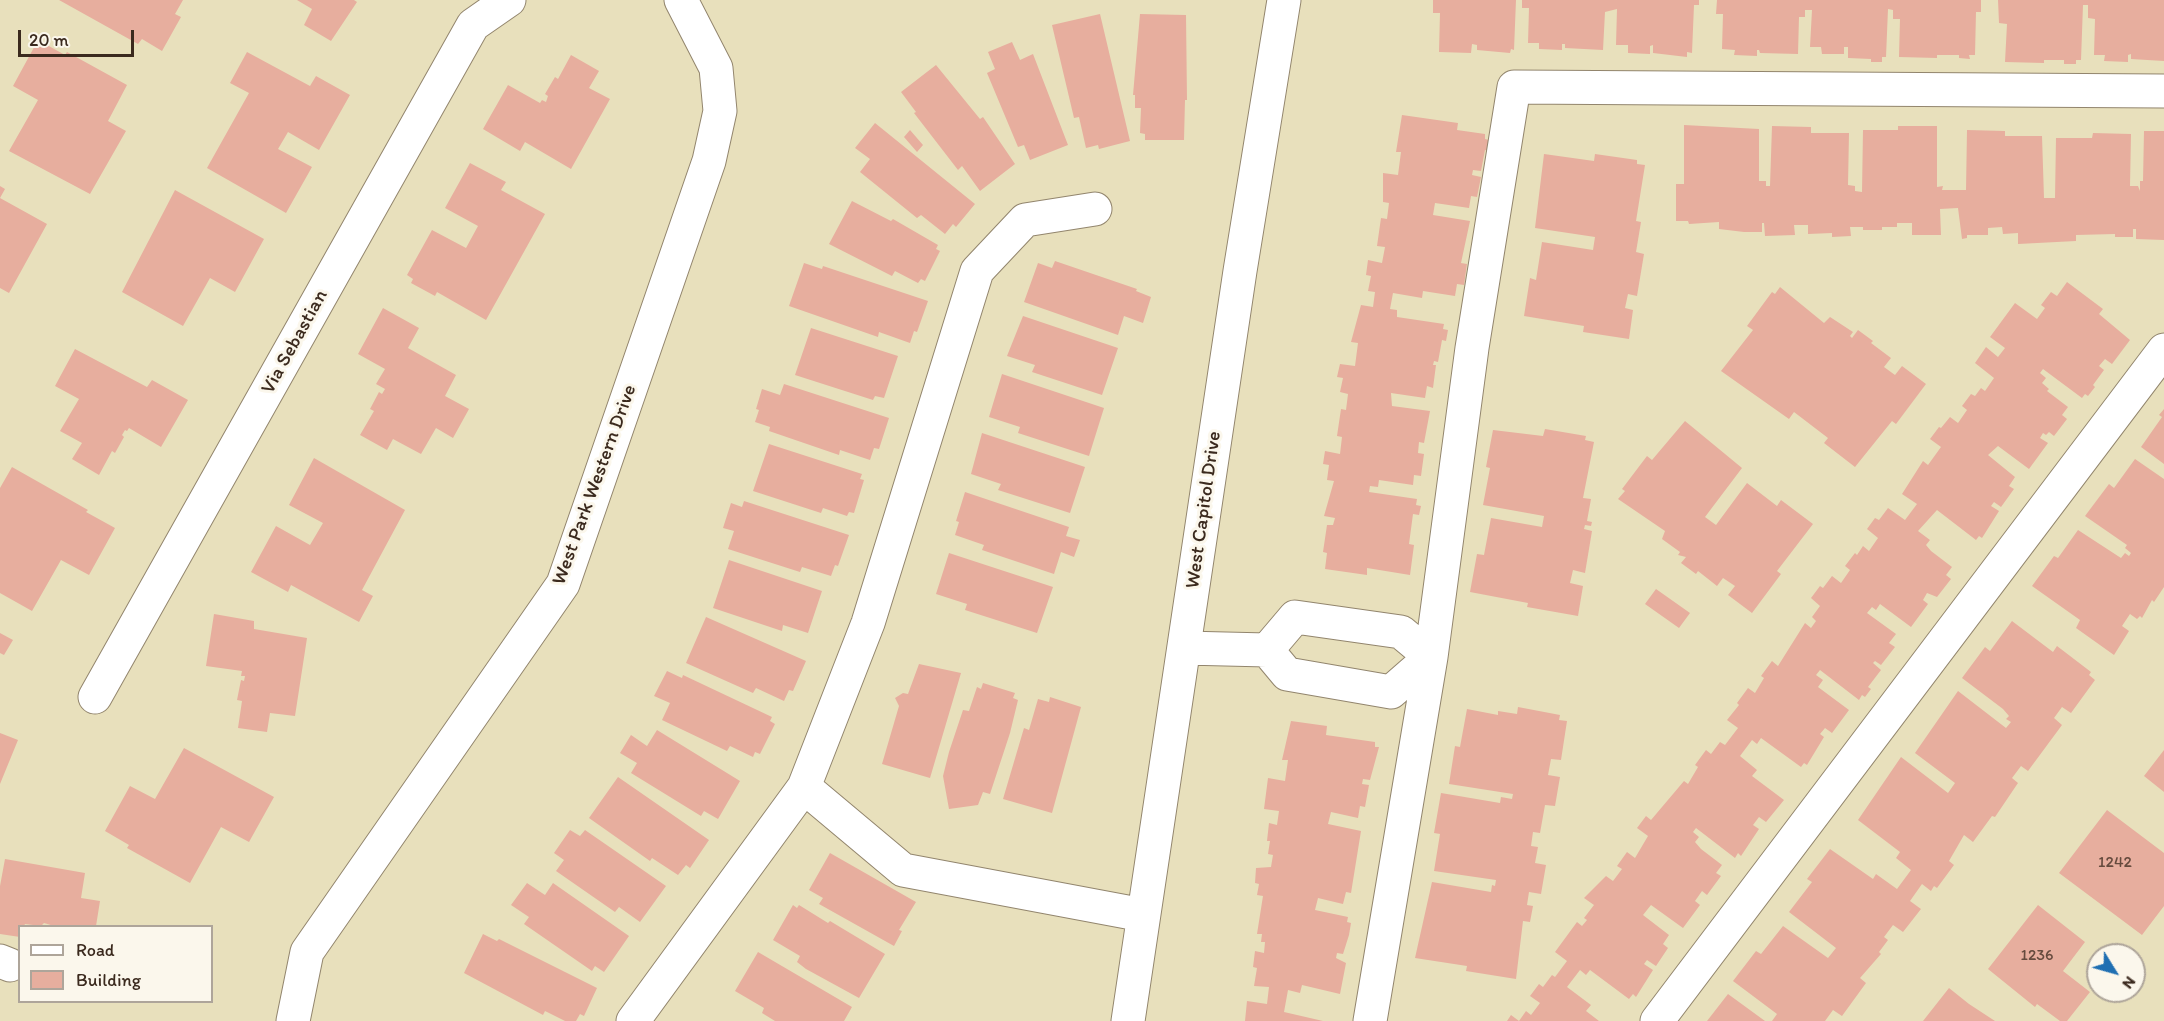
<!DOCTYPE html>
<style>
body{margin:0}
#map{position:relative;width:2164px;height:1021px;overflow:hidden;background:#e8e0bc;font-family:Itim,sans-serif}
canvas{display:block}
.legend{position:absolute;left:18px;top:925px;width:195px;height:78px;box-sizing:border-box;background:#fbf7ec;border:2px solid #aea59a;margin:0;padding:8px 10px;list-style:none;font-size:18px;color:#3b2a1e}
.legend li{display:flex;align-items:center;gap:12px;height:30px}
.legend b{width:30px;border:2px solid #aea59a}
.north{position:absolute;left:2086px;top:943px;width:60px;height:60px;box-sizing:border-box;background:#fbf7ec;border:2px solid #aea59a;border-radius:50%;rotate:127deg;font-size:16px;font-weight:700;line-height:24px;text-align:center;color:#3b2a1e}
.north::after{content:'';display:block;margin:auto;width:21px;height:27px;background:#1f6fb2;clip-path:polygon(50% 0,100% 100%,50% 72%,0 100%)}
.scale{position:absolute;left:18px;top:30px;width:116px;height:27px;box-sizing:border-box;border:3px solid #3b2a1e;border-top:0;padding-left:8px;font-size:18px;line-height:21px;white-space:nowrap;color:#3b2a1e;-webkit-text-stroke:4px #fbf7ec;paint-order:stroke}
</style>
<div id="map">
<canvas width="2164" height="1021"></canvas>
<ul class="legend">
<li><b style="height:8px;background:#fff"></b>Road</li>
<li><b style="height:16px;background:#e7ae9e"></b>Building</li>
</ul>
<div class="north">N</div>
<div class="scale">20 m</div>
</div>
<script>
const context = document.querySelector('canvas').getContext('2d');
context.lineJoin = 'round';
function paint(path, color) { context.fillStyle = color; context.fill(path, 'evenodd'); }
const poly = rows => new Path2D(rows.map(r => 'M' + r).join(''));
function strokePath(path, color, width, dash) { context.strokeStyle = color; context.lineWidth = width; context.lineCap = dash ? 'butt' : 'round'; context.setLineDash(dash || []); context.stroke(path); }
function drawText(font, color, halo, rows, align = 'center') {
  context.font = font + ' Itim,sans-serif'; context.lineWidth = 6; context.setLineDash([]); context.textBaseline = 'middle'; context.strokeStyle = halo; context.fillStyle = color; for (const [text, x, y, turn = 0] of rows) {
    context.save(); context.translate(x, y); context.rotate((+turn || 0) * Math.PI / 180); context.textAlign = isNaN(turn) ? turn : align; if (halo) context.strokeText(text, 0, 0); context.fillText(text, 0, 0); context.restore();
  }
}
paint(poly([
 [59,0,183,0,175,14,181,17,162,51,142,39,138,44],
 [297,0,354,0,357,2,331,41,304,25,312,9],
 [1433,0,1516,0,1514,50,1511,49,1510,53,1477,50,1477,45,1472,44,1471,53,1439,52,1440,13,1433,13],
 [1522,0,1699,0,1699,5,1694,5,1692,53,1687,52,1687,57,1653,53,1653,45,1650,46,1650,54,1628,53,1628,45,1616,45,1617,9,1605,12,1603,50,1565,48,1565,44,1562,44,1562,50,1539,49,1539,43,1528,43,1529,8,1522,8],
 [1717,0,1981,0,1981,12,1976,12,1975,55,1969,55,1970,59,1959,58,1959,55,1937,55,1937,58,1899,57,1900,19,1893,19,1893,10,1888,9,1886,57,1882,57,1882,62,1871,62,1871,59,1848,58,1848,47,1844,47,1844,54,1822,54,1821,47,1810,47,1812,10,1805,10,1805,17,1799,17,1798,54,1760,53,1759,50,1757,50,1757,56,1734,55,1735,50,1722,49,1723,14,1716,14],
 [1998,0,2164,0,2164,61,2131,59,2131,54,2128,55,2128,62,2104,61,2105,55,2094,55,2095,19,2088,18,2088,5,2083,5,2081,60,2076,60,2076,64,2064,64,2064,60,2044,60,2044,63,2005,62,2007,24,1999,23],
 [1100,14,1130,141,1099,149,1098,145,1086,148,1079,117,1074,118,1052,25],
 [1140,14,1186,15,1187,100,1185,100,1184,140,1145,140,1145,134,1140,133,1141,108,1135,108,1135,95,1133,95],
 [38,40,65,55,67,52,127,85,108,121,126,131,90,194,9,151,38,100,13,86],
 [1012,42,1020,60,1033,54,1068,145,1030,160,1024,145,1018,147,987,73,995,69,988,52],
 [247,52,310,86,316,76,350,95,319,150,288,132,278,149,312,167,286,213,207,168,249,93,230,83],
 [571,55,599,71,589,88,610,99,571,169,525,142,520,151,483,129,508,85,540,103,542,100,546,102,548,96,545,94,555,77,558,79],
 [936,65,980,119,983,117,1015,164,980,191,962,166,958,170,914,113,916,112,901,92],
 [1402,115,1458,123,1457,130,1485,134,1485,139,1489,140,1488,151,1485,150,1481,171,1473,170,1472,175,1481,177,1477,197,1471,196,1469,208,1435,203,1433,215,1470,221,1461,263,1467,264,1464,285,1457,284,1455,296,1423,291,1422,298,1393,293,1390,309,1397,310,1397,317,1444,324,1443,329,1448,330,1446,341,1442,340,1438,362,1434,361,1433,365,1436,365,1433,388,1427,386,1425,398,1391,393,1392,406,1430,411,1424,443,1419,442,1418,453,1424,454,1421,476,1414,475,1413,485,1379,480,1378,487,1370,486,1369,492,1417,499,1416,505,1421,506,1419,515,1413,514,1409,544,1414,545,1410,575,1367,568,1367,575,1325,569,1327,553,1323,552,1327,525,1333,525,1335,518,1324,516,1334,481,1327,480,1329,465,1323,464,1325,451,1340,454,1342,437,1337,436,1341,409,1346,410,1348,394,1340,392,1343,378,1337,377,1340,364,1355,366,1358,343,1351,342,1361,305,1373,307,1375,292,1368,291,1371,276,1366,275,1368,260,1382,263,1385,247,1377,246,1381,218,1387,219,1389,203,1383,202,1383,173,1398,175,1401,152,1396,152],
 [875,123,975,204,956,227,953,224,945,234,921,215,917,218,860,172,870,159,855,148],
 [1684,125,1759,129,1759,181,1766,181,1766,186,1770,186,1772,126,1811,127,1811,133,1849,133,1848,185,1855,186,1855,191,1862,192,1863,130,1898,130,1898,126,1937,126,1937,187,1943,186,1942,190,1966,190,1967,130,2005,131,2005,136,2042,136,2044,198,2055,198,2056,138,2092,138,2093,133,2131,134,2130,186,2138,186,2140,191,2140,181,2143,181,2144,131,2164,131,2164,240,2136,239,2136,229,2133,229,2133,237,2115,237,2115,234,2076,235,2076,241,2018,244,2018,233,2003,234,2002,227,1988,228,1988,235,1967,235,1967,238,1962,239,1958,208,1940,209,1941,235,1912,235,1912,223,1897,223,1897,227,1882,227,1882,230,1863,230,1863,227,1850,227,1851,236,1832,237,1832,233,1808,234,1808,225,1794,225,1795,235,1765,236,1764,223,1762,223,1762,232,1744,232,1719,229,1719,222,1689,224,1688,221,1676,221,1676,184,1684,184],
 [910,130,923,145,917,152,904,137],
 [1544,154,1594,161,1595,154,1637,160,1637,164,1645,165,1636,221,1641,222,1636,252,1644,254,1637,296,1628,294,1625,308,1633,310,1629,339,1583,332,1584,326,1524,316,1530,278,1536,280,1542,242,1593,250,1595,237,1535,228],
 [470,163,506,182,501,190,545,214,486,320,437,292,435,296,411,283,413,279,407,275,432,230,466,248,478,226,445,208],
 [0,186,5,189,0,198,47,224,9,293,0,288],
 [175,190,264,239,235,292,210,278,183,326,122,292],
 [852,201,891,221,893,219,938,245,936,249,940,251,925,281,921,279,918,283,895,271,892,276,829,244],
 [1055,261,1137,289,1136,291,1151,297,1143,323,1124,316,1118,335,1024,302,1038,263,1052,268],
 [804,263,822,269,823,266,928,301,917,332,914,331,910,343,879,332,878,337,789,306],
 [2067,282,2103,309,2099,314,2130,340,2112,364,2105,359,2099,366,2104,370,2093,385,2095,387,2088,396,2085,394,2082,398,2043,369,2040,373,2046,378,2042,383,2049,389,2047,391,2068,407,2062,415,2067,419,2054,436,2049,432,2046,435,2043,433,2040,438,2048,443,2029,469,1998,446,1988,455,2015,477,2009,486,2014,489,2001,507,1994,502,1991,506,1999,511,1982,538,1979,536,1976,540,1937,510,1918,531,1930,540,1926,545,1931,551,1952,567,1946,575,1951,579,1937,597,1927,593,1923,600,1928,604,1911,627,1880,604,1876,610,1872,607,1867,613,1896,634,1889,643,1895,647,1881,665,1875,661,1873,663,1881,670,1868,687,1871,689,1865,697,1862,695,1859,700,1820,670,1816,675,1823,680,1818,687,1849,710,1832,733,1825,728,1820,734,1824,737,1807,765,1804,763,1801,767,1761,738,1757,744,1752,740,1740,756,1757,770,1752,776,1784,800,1766,822,1759,817,1753,825,1759,829,1741,856,1738,853,1735,858,1696,828,1693,832,1699,837,1695,842,1701,849,1722,865,1716,873,1721,876,1707,895,1702,891,1695,901,1700,905,1683,928,1651,905,1643,915,1669,935,1663,944,1668,948,1656,966,1647,960,1644,964,1653,970,1636,997,1633,994,1629,999,1590,970,1586,975,1580,970,1567,987,1591,1005,1586,1011,1599,1021,1507,1021,1511,1015,1519,1021,1526,1011,1531,1015,1540,1003,1530,996,1539,984,1543,987,1552,975,1555,977,1567,961,1555,952,1577,922,1582,926,1587,920,1584,918,1594,905,1584,898,1606,876,1613,881,1622,869,1617,866,1627,852,1635,858,1648,836,1637,828,1646,816,1651,820,1684,781,1688,784,1698,767,1695,765,1706,750,1711,754,1720,742,1725,745,1738,728,1727,720,1739,705,1737,703,1748,688,1755,693,1764,678,1761,676,1772,661,1778,666,1805,623,1811,628,1816,621,1812,617,1820,606,1811,598,1820,586,1823,588,1832,576,1841,583,1850,570,1845,566,1855,553,1857,555,1863,546,1869,551,1878,538,1867,529,1875,518,1879,520,1888,508,1905,520,1917,504,1902,494,1923,461,1928,465,1941,447,1930,439,1939,427,1941,428,1950,417,1958,423,1967,410,1962,406,1971,394,1975,396,1981,388,1985,391,1994,378,1975,363,1986,347,1998,357,2005,348,1990,337,2015,303,2037,319,2045,308,2041,305,2051,292,2057,296],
 [1780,287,1824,323,1830,317,1853,332,1850,336,1852,338,1858,330,1873,341,1871,343,1891,358,1884,367,1895,375,1902,366,1926,384,1896,424,1892,421,1855,467,1824,443,1828,438,1794,412,1789,419,1721,371,1753,330,1747,326,1772,292,1775,294],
 [383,308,419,328,408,348,456,375,445,396,469,409,453,438,436,428,421,454,393,439,387,450,360,435,374,411,370,409,379,392,382,394,385,389,376,384,385,369,358,354],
 [1023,316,1118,348,1102,395,1032,372,1035,365,1007,356],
 [811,328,898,356,884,398,875,396,873,400,795,375],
 [75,349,147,387,152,380,188,400,161,447,129,428,127,431,125,430,122,435,124,437,115,453,112,451,99,475,72,459,82,443,60,431,79,399,55,386],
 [1002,374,1104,408,1089,456,1018,433,1020,427,989,417],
 [784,384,889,418,879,449,874,448,870,460,840,450,839,455,769,431,770,427,755,422,759,410,756,409,762,389,780,395],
 [2164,409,2164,464,2141,447,2162,417,2159,415],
 [1685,421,1742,468,1705,517,1716,525,1747,483,1777,506,1781,500,1813,524,1777,571,1781,574,1752,613,1728,595,1735,586,1723,578,1717,586,1698,571,1696,574,1681,563,1686,557,1678,555,1680,552,1662,539,1665,531,1618,499,1625,491,1622,489,1647,456,1652,460],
 [1545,429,1586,436,1585,440,1594,442,1583,498,1591,499,1587,521,1592,522,1591,526,1585,525,1584,529,1592,531,1585,573,1573,570,1570,583,1583,586,1578,616,1527,607,1528,603,1470,592,1477,554,1484,555,1491,518,1542,527,1544,516,1483,505,1490,468,1486,467,1493,430,1543,436],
 [982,433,1085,467,1070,513,998,490,1001,484,971,474],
 [769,444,862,474,860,479,864,480,854,513,849,512,847,516,823,508,821,513,753,491],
 [314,458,405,510,362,590,373,596,359,622,291,585,288,592,251,572,276,526,310,545,323,523,289,505],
 [2135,459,2164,479,2164,587,2154,602,2152,600,2142,618,2140,616,2137,619,2130,614,2122,626,2129,631,2114,655,2076,628,2080,620,2032,586,2054,556,2058,558,2078,530,2121,558,2125,553,2129,556,2131,553,2125,548,2127,545,2085,516,2109,484,2114,488],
 [12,467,88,510,86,512,115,528,89,575,61,560,32,611,0,593,0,488],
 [965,492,1069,527,1066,536,1080,540,1074,557,1061,552,1054,574,982,550,984,545,955,535,959,522,956,521],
 [744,501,849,535,838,566,835,565,831,576,802,567,800,572,728,549,734,531,723,528,731,503,742,507],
 [949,553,1053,587,1037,633,965,610,967,604,936,594],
 [729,560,822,591,808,633,783,625,782,631,713,608],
 [1656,589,1690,613,1679,628,1645,604],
 [214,614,254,621,254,629,307,638,295,716,270,713,267,732,238,728,242,701,237,700,241,680,244,681,245,676,241,676,242,671,206,666],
 [706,617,806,661,793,691,789,690,784,701,756,688,753,693,686,663],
 [2012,621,2053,652,2057,646,2091,672,2089,675,2095,680,2071,713,2062,707,2054,718,2062,725,2028,771,2021,766,2012,778,2018,783,1995,817,1992,816,1973,842,1964,835,1949,861,1954,865,1937,888,1934,886,1931,891,1922,884,1910,901,1921,909,1903,932,1893,925,1884,937,1888,940,1879,952,1881,954,1860,978,1866,983,1842,1016,1833,1010,1825,1021,1772,1021,1777,1014,1733,981,1756,951,1761,954,1783,926,1828,958,1836,948,1789,912,1812,882,1807,879,1830,849,1873,879,1876,874,1897,889,1911,870,1896,858,1900,852,1858,820,1901,757,1948,793,1955,783,1915,753,1958,691,2006,728,2011,722,2006,719,2009,716,2003,709,1962,678,1985,647,1990,651],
 [0,633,13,640,4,655,0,653],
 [919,664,961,673,930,778,882,764,899,706,895,698,903,693,908,694],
 [667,671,682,678,683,675,772,717,770,721,775,724,760,754,755,752,753,757,730,746,727,751,662,720,670,703,654,696],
 [983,683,1015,693,1013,698,1018,700,1010,733,990,794,983,792,978,805,949,809,943,776,949,752,963,710,969,711,977,687,981,689],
 [1050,697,1081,707,1052,813,1003,799,1024,728,1029,730,1038,699,1049,702],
 [1518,707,1560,715,1559,720,1567,721,1561,760,1551,759,1548,775,1560,777,1555,806,1545,805,1540,833,1533,832,1531,846,1538,847,1535,863,1546,865,1541,894,1529,892,1527,905,1533,906,1530,922,1523,921,1516,979,1466,971,1467,966,1415,958,1432,882,1491,892,1492,885,1495,886,1496,880,1434,871,1440,834,1434,833,1441,793,1500,803,1501,797,1512,799,1513,794,1449,784,1455,746,1460,747,1467,709,1498,715,1498,711,1517,714],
 [1291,721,1327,726,1326,735,1375,742,1375,747,1379,747,1370,780,1363,779,1362,784,1369,785,1365,807,1360,806,1358,818,1331,812,1328,824,1361,831,1351,893,1346,892,1343,904,1318,898,1315,910,1348,917,1347,922,1351,923,1349,935,1343,954,1337,953,1336,958,1346,963,1340,994,1302,985,1300,993,1288,990,1284,1012,1323,1021,1245,1021,1247,1001,1267,1004,1269,987,1254,986,1257,968,1253,967,1255,951,1264,953,1265,942,1261,942,1262,934,1257,934,1263,896,1257,895,1259,884,1255,883,1256,868,1271,867,1273,855,1268,854,1270,841,1267,841,1269,823,1277,825,1279,811,1264,809,1268,778,1285,781,1288,760,1282,760],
 [657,730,740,781,718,819,704,811,701,816,631,773,637,763,620,753,631,735,647,746],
 [0,733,18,740,0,784],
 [184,748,274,797,249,842,221,827,190,883,127,848,129,845,105,831,130,786,155,799],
 [2164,750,2164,792,2144,776],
 [618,777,709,840,690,868,686,865,678,875,652,858,650,861,589,818],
 [2107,810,2164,853,2164,906,2142,935,2059,873],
 [570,830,580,836,585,830,666,886,640,922,619,907,615,912,556,871,564,860,554,853],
 [830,853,916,902,899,930,902,931,894,946,819,904,823,898,809,890],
 [5,859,85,873,81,898,100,901,96,926,54,926,44,923,41,926,25,924,24,926,20,926,20,937,0,934,0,886],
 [527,883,545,895,553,883,629,936,604,972,595,966,592,971,524,924,529,917,511,905],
 [793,905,797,908,799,905,828,923,830,921,885,954,859,998,806,969,797,962,800,956,773,940],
 [2038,905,2085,942,2063,971,2090,992,2067,1021,2060,1021,2037,1004,2035,1007,1988,969],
 [483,934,497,941,499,939,597,988,584,1016,580,1014,576,1021,565,1021,545,1011,543,1015,464,973],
 [758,952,852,1007,844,1021,775,1021,762,1013,764,1008,735,991],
 [1949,988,1969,1004,1995,1021,1923,1021],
 [1728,994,1765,1021,1707,1021]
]), '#e7ae9e');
const minor = poly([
 [1184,648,1267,650,1287,674,1391,692,1431,657],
 [1267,650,1295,617,1401,632,1431,657],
 [95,697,473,25,509,0],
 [804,787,903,870,1143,915],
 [0,961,10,965],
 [293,1021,307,952,563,584,709,161,720,111,716,68,681,0],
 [633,1021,804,787,868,623,977,271,1025,220,1095,209],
 [1128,1021,1240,271,1284,0],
 [1370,1021,1431,657,1472,348,1514,87,2164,91],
 [1657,1021,2164,350]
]);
strokePath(minor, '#92856d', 35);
strokePath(minor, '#fff', 33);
drawText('16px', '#664b3e', null, [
 ["1242",2115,863],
 ["1236",2037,956]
]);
drawText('20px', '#3b2a1e', '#fbf7ec', [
 ["Via Sebastian",295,342,-61],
 ["West Park Western Drive",595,485,-70],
 ["West Capitol Drive",1204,510,-82]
]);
</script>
